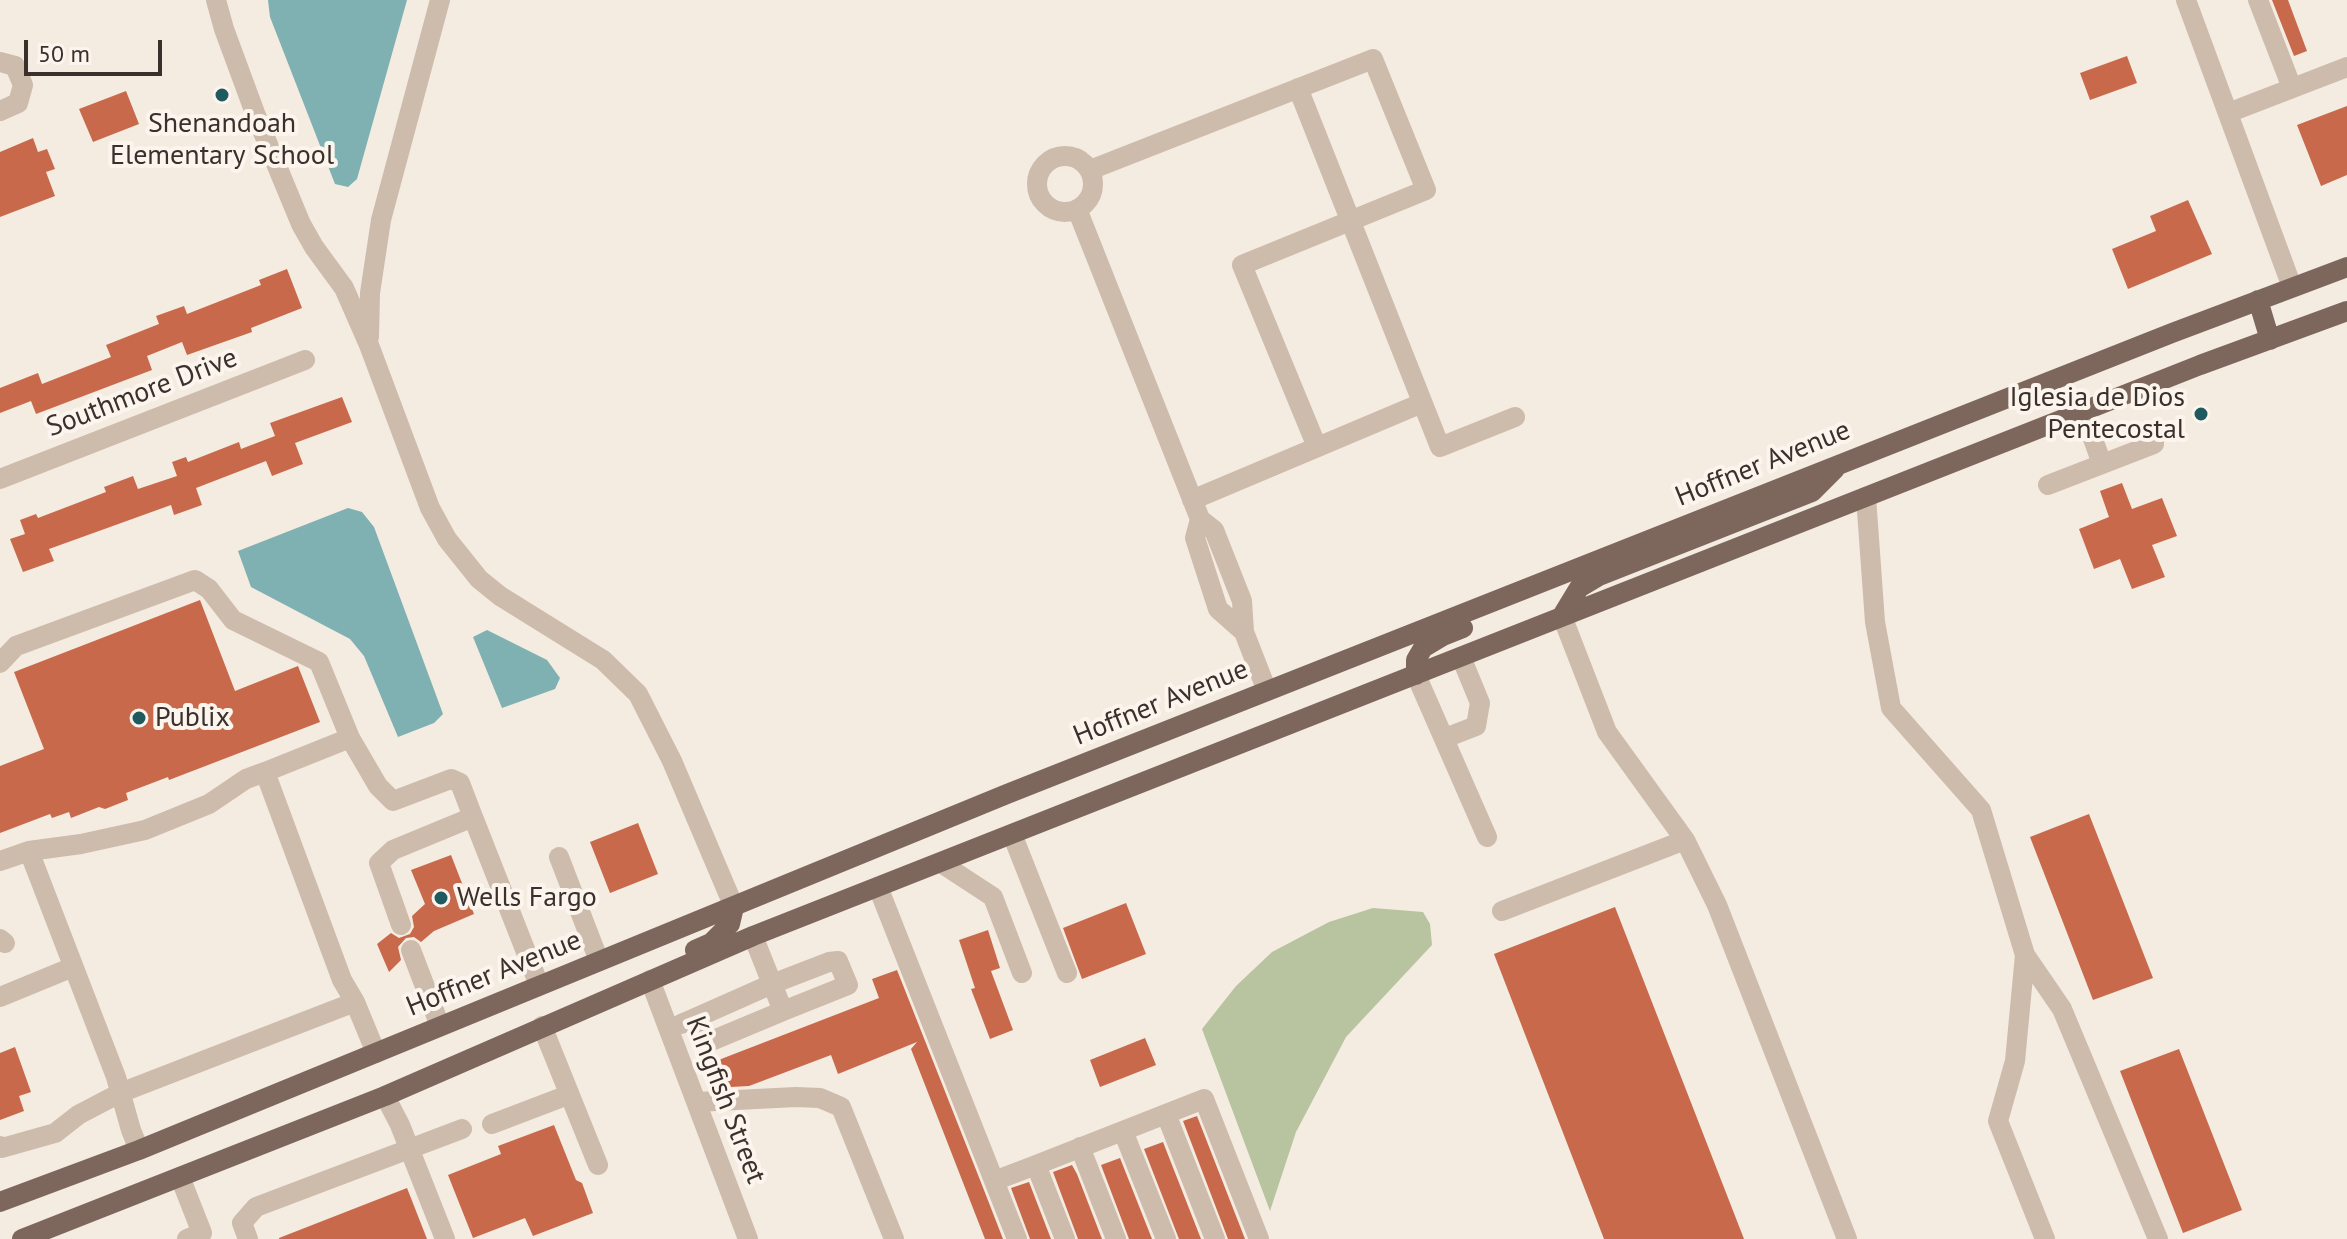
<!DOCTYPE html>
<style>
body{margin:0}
#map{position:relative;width:2347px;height:1239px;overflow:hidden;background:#f4ebe1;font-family:"PT Sans",sans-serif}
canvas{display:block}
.scale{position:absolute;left:24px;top:40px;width:138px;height:36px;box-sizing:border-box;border:4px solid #3b302b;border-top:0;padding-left:10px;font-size:24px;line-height:28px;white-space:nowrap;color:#3b302b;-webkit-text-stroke:6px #fbf5ee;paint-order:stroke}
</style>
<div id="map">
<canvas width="2347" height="1239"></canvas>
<div class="scale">50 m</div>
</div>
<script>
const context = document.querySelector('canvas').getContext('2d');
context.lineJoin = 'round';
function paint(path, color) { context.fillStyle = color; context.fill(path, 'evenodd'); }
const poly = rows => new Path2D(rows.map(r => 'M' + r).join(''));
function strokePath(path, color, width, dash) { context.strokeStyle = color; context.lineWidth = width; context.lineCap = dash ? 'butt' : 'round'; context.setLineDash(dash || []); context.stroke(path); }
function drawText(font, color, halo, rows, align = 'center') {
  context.font = font + ' "PT Sans",sans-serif'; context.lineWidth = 8; context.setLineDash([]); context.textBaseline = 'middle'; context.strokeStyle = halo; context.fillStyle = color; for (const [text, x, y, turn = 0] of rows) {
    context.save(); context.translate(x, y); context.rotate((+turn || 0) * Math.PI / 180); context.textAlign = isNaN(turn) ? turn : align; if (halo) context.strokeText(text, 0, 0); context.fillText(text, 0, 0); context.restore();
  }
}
paint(poly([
 [1373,908,1423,912,1430,924,1432,945,1346,1037,1296,1132,1270,1211,1202,1029,1236,986,1272,952,1329,922]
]), '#b8c4a0');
paint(poly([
 [268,0,407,0,357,179,348,187,335,184,270,17],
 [348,508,362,512,374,527,443,714,434,723,398,737,364,656,350,639,251,587,238,551],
 [487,630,547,660,560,678,555,689,502,708,473,637]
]), '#7fb0b2');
paint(poly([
 [2272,0,2288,0,2307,51,2294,56],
 [2127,56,2137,83,2090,100,2080,73],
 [126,91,139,124,93,142,79,109],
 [2347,106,2347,175,2321,186,2297,125],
 [33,138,38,152,47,149,55,169,46,172,55,196,0,217,0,152],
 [2188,200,2212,254,2128,289,2112,249,2156,231,2150,216],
 [287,269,302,308,251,328,252,332,187,355,182,342,147,356,152,370,36,414,31,401,0,413,0,388,38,373,42,384,111,357,106,345,159,324,156,316,184,306,187,314,261,285,259,280],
 [342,397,352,422,295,443,303,464,272,476,266,461,196,488,202,505,174,515,171,505,49,549,54,561,23,572,10,539,25,534,20,520,36,514,38,518,106,492,104,487,133,476,138,489,177,476,172,462,186,457,188,462,239,442,241,449,275,436,270,423],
 [2122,483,2132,509,2162,498,2177,536,2152,545,2165,577,2132,589,2120,559,2094,569,2079,529,2109,517,2100,491],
 [200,600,235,691,298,666,320,722,169,780,168,777,126,793,128,800,105,809,99,807,71,818,69,812,52,818,50,814,0,833,0,766,44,749,14,672],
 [2089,814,2153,978,2093,1000,2030,837],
 [638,823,658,874,610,893,590,842],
 [451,855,474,914,434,931,421,942,414,937,406,938,398,947,401,960,389,972,377,944,391,933,399,938,410,934,414,927,412,916,425,904,411,870],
 [1126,903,1146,954,1082,979,1063,928],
 [1615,907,1744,1239,1604,1239,1494,954],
 [988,930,1000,968,991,971,1013,1030,990,1039,971,989,975,988,959,940],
 [897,970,982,1185,1003,1239,985,1239,911,1049,917,1042,838,1074,831,1055,749,1086,712,1088,703,1066,879,998,872,979],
 [1145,1038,1156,1065,1100,1087,1090,1060],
 [15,1047,31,1092,19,1096,24,1111,0,1120,0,1053],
 [2179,1049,2242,1210,2183,1233,2120,1071],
 [1197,1116,1245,1239,1228,1239,1183,1121],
 [554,1125,576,1180,582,1183,593,1213,533,1236,525,1218,473,1238,448,1175,501,1154,498,1146],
 [1163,1142,1201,1239,1179,1239,1144,1149],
 [1120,1158,1152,1239,1129,1239,1101,1165],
 [1072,1165,1077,1174,1102,1239,1078,1239,1053,1172],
 [1029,1182,1051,1239,1030,1239,1011,1188],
 [407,1188,427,1239,279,1239,279,1238]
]), '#c8694b');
strokePath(poly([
 [216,0,224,29,255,113,301,224,314,247,344,288,369,345,430,508,447,539,479,579,500,596,603,660,638,694,672,761,734,907],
 [2186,0,2292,287],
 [2258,0,2292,88],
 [0,62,15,66,23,85,18,103,0,111],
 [1298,88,1440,447,1515,417],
 [2228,113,2347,67],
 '1037 184a28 28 0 1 1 56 0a28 28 0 1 1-56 0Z',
 [1090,170,1373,59,1426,190,1242,265,1317,447],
 [1077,209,1200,519],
 [369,337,370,293,381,220,440,0],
 [2083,411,2102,464],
 [0,479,305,360],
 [2048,485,2154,444],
 [1866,497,1875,622,1891,708,1981,810,2025,955,2062,1009,2158,1239],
 [1192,500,1422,403],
 [1244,632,1218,609,1195,538,1200,519,1214,530,1242,601,1244,632,1267,691],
 [0,663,16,646,195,580,209,589,233,620,319,662,350,738,265,772],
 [1416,675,1487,837],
 [350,738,378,786,393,801,451,779,460,783,473,817],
 [1445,738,1476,726,1480,703,1461,657],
 [1012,834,1067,973],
 [1685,840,1717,905,1847,1239],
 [559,857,599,961],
 [0,861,29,851],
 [941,863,993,897,1022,973],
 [878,887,1017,1239],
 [1502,911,1685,840,1607,732,1562,616],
 [401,925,379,863,393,850,473,817,539,985],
 [0,939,5,943],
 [411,950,440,1026],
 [2025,955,2015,1061,1998,1121,2045,1239],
 [650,980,748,1239],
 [0,997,73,967],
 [693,1019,772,984,829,962,838,961,848,985,783,1011],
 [681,1024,693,1019,704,1044,783,1011,753,936],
 [542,1026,598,1165],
 [385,1096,400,1125,445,1239],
 [697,1102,796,1097,820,1098,841,1107,894,1239],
 [1166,1114,1215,1239],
 [492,1124,568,1095],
 [1123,1131,1166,1239],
 [0,1146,2,1148,55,1133,78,1115,120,1093,355,1002],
 [1080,1147,1116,1239],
 [139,1150,131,1130,116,1077,29,851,81,844,145,830,209,804,246,779,265,772,342,980,355,1002,376,1053],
 [1036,1165,1204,1099,1259,1239],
 [180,1177,202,1233,187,1239],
 [994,1181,1036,1165,1065,1239],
 [248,1239,242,1223,256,1207,462,1129]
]), '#cdbbac', 20);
strokePath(poly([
 [2258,300,2270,340],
 [1562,616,1579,588,1599,576,1812,492,1835,469],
 [1416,675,1416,660,1423,648,1443,636,1463,628],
 [695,950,711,943,730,924,734,907],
 [0,1202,139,1150,1007,794,2172,333,2347,267],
 [22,1239,385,1096,753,936,2200,365,2347,311]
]), '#7d675c', 20);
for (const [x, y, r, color] of [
 [222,95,8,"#1f5a5e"],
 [2201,414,8,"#1f5a5e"],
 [139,718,8,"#1f5a5e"],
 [441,898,8,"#1f5a5e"]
]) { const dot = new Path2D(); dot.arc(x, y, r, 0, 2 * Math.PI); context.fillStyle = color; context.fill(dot); strokePath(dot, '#fbf5ee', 3); }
drawText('28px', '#3b302b', '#fbf5ee', [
 ["Shenandoah",222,124,"center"],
 ["Elementary School",222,156,"center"],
 ["Iglesia de Dios",2185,398,"right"],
 ["Pentecostal",2185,430,"right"],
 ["Publix",155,718],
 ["Wells Fargo",457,898]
], 'left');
drawText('28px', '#3b302b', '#fbf5ee', [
 ["Southmore Drive",142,393,-21],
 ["Hoffner Avenue",1763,464,-22],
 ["Hoffner Avenue",1161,703,-22],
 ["Hoffner Avenue",494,974,-22],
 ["Kingfish Street",725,1100,69]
]);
</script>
